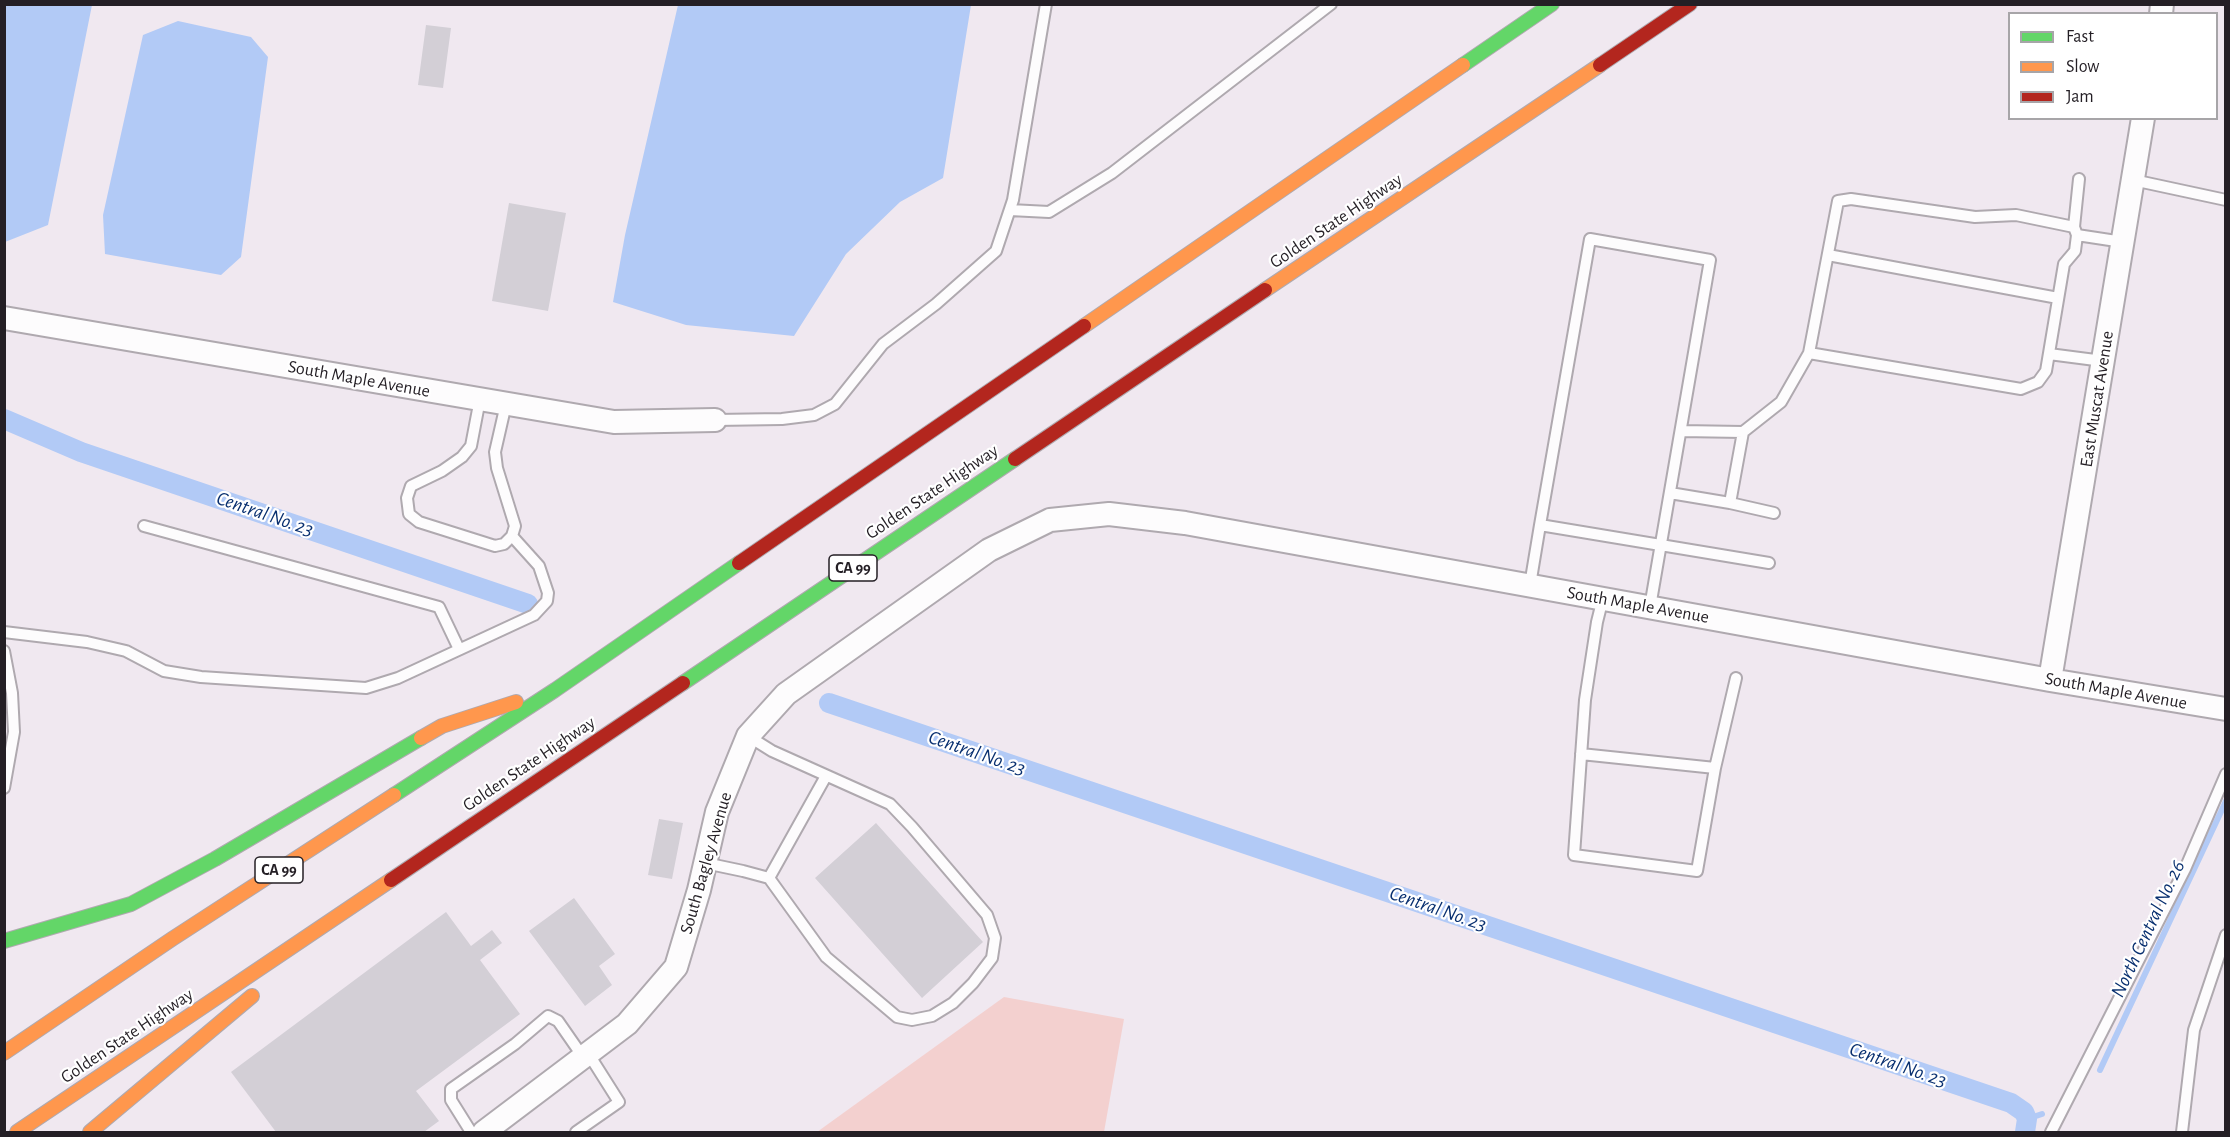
<!DOCTYPE html>
<style>
body{margin:0}
#map{position:relative;width:2230px;height:1137px;overflow:hidden;background:#f0e8f0;font-family:"Alegreya Sans",sans-serif}
canvas{display:block}
.frame{position:absolute;inset:0;border:6px solid #241f25;pointer-events:none}
.legend{position:absolute;left:2008px;top:12px;width:210px;height:108px;box-sizing:border-box;background:#fff;border:2px solid #a7a5a8;margin:0;padding:8px 10px;list-style:none;font-size:18px;color:#241f25}
.legend li{display:flex;align-items:center;gap:12px;height:30px}
.legend b{width:30px;border:2px solid #a7a5a8}
</style>
<div id="map">
<canvas width="2230" height="1137"></canvas>
<div class="frame"></div>
<ul class="legend">
<li><b style="height:8px;background:#63d668"></b>Fast</li>
<li><b style="height:8px;background:#ff974d"></b>Slow</li>
<li><b style="height:8px;background:#b3261e"></b>Jam</li>
</ul>
</div>
<script>
const context = document.querySelector('canvas').getContext('2d');
context.lineJoin = 'round';
function paint(path, color) { context.fillStyle = color; context.fill(path, 'evenodd'); }
const poly = rows => new Path2D(rows.map(r => 'M' + r).join(''));
function strokePath(path, color, width, dash) { context.strokeStyle = color; context.lineWidth = width; context.lineCap = dash ? 'butt' : 'round'; context.setLineDash(dash || []); context.stroke(path); }
function drawText(font, color, halo, rows, align = 'center') {
  context.font = font + ' "Alegreya Sans",sans-serif'; context.lineWidth = 4.5; context.setLineDash([]); context.textBaseline = 'middle'; context.strokeStyle = halo; context.fillStyle = color; for (const [text, x, y, turn = 0] of rows) {
    context.save(); context.translate(x, y); context.rotate((+turn || 0) * Math.PI / 180); context.textAlign = isNaN(turn) ? turn : align; if (halo) context.strokeText(text, 0, 0); context.fillText(text, 0, 0); context.restore();
  }
}
paint(poly([
 [1004,997,1124,1019,1104,1132,817,1132]
]), '#f3d0cf');
paint(poly([
 [5,4,92,5,48,225,5,242],
 [678,5,971,5,943,178,900,202,846,254,794,336,686,325,613,302,625,235],
 [178,21,251,37,268,57,241,257,221,275,105,254,103,215,143,35]
]), '#b2caf6');
strokePath(poly([
 [2100,1070,2226,801],
 [2027,1119,2042,1114]
]), '#b2caf6', 6);
strokePath(poly([
 [4,419,81,452,528,604],
 [829,703,2011,1103,2024,1112,2027,1119,2025,1132]
]), '#b2caf6', 20);
paint(poly([
 [426,25,451,28,443,88,418,85],
 [509,203,566,213,548,311,492,301],
 [659,819,683,823,672,879,648,875],
 [876,823,983,942,922,998,815,878],
 [574,898,615,954,599,966,612,985,585,1006,529,931],
 [446,912,471,946,492,930,502,943,480,960,520,1014,416,1091,439,1121,424,1132,276,1132,231,1072]
]), '#d3cfd6');
const lane = poly([
 [2079,179,2074,227,2077,235,2123,242],
 [2133,180,2226,200],
 [1010,210,1049,212,1112,173,1331,4],
 [1828,255,2058,298],
 [1809,353,2021,389,2038,382,2046,371,2064,264,2075,251,2077,235],
 [2049,354,2103,361],
 [480,399,471,446,462,457,442,471,411,486,407,498,409,514,419,522,495,546,504,544,512,536,515,526,497,468,495,452,506,404],
 [715,420,782,419,814,415,835,404,883,344,936,304,996,251,1013,200,1046,4],
 [1681,431,1743,432,1781,402,1809,353,1838,201,1851,199,1975,217,2016,215,2074,227],
 [1670,493,1730,503,1743,432],
 [1730,503,1774,513],
 [1540,525,1590,239,1710,260,1650,607],
 [144,526,439,607,459,649],
 [1530,585,1540,525,1769,563],
 [1603,598,1597,622,1585,700,1574,855,1697,871,1715,768,1736,678],
 [4,632,87,642,126,651,164,671,201,677,366,688,398,678,534,615,547,601,548,593,539,566,512,536],
 [4,651,12,693,14,732,4,788],
 [1581,754,1715,768],
 [705,863,743,871,769,878,826,957,897,1017,912,1020,932,1016,953,1003,973,983,992,958,995,938,987,915,912,827,890,804,772,751,748,736],
 [769,878,826,776],
 [471,1132,451,1100,451,1089,515,1044,548,1016,558,1021,583,1057],
 [576,1132,619,1102,588,1053],
 [2051,1132,2185,869,2226,774],
 [2182,1132,2194,1030,2226,935]
]);
const street = poly([
 [2161,14,2162,4],
 [4,318,614,422,715,420],
 [2050,680,2143,118],
 [484,1132,627,1024,676,967,699,890,717,812,748,736,786,694,989,550,1050,520,1109,514,1185,523,2050,680,2226,709]
]);
const fast = poly([
 [1463,65,1552,4],
 [683,683,1015,459],
 [394,795,555,690,739,563],
 [4,941,131,904,215,859,421,738]
]);
const slow = poly([
 [1265,290,1600,65],
 [1084,326,1463,65],
 [421,738,442,726,516,702],
 [4,1053,172,939,394,795],
 [17,1132,391,880],
 [90,1132,252,996]
]);
const jam = poly([
 [1600,65,1690,4],
 [1015,459,1265,290],
 [739,563,1084,326],
 [391,880,683,683]
]);
strokePath(lane, '#afa9af', 14);
strokePath(street, '#afa9af', 26);
strokePath(fast, '#afa9af', 16);
strokePath(slow, '#afa9af', 16);
strokePath(jam, '#afa9af', 16);
strokePath(lane, '#fdfcfd', 10);
strokePath(street, '#fdfcfd', 22);
strokePath(fast, '#63d668', 14);
strokePath(slow, '#ff974d', 14);
strokePath(jam, '#b3261e', 14);
for (const [x, y, w] of [
 [853,568,48],
 [279,870,48]
]) { const box = new Path2D(); box.roundRect(x - w / 2, y - 13, w, 26, 4.5); context.fillStyle = '#fff'; context.fill(box); strokePath(box, '#241f25', 1.5); }
drawText('bold 16px', '#241f25', null, [
 ["CA 99",853,568],
 ["CA 99",279,870]
]);
drawText('18px', '#241f25', '#fff', [
 ["Golden State Highway",1336,221,-34],
 ["South Maple Avenue",359,379,10],
 ["East Muscat Avenue",2097,399,-81],
 ["Golden State Highway",932,492,-34],
 ["South Maple Avenue",1638,605,10],
 ["South Maple Avenue",2116,691,10],
 ["Golden State Highway",529,764,-34],
 ["South Bagley Avenue",706,863,-74],
 ["Golden State Highway",127,1036,-34]
]);
drawText('italic 20px', '#093070', '#fff', [
 ["Central No. 23",265,514,19],
 ["Central No. 23",977,753,19],
 ["Central No. 23",1438,909,19],
 ["North Central No. 26",2148,929,-65],
 ["Central No. 23",1898,1065,19]
]);
</script>
